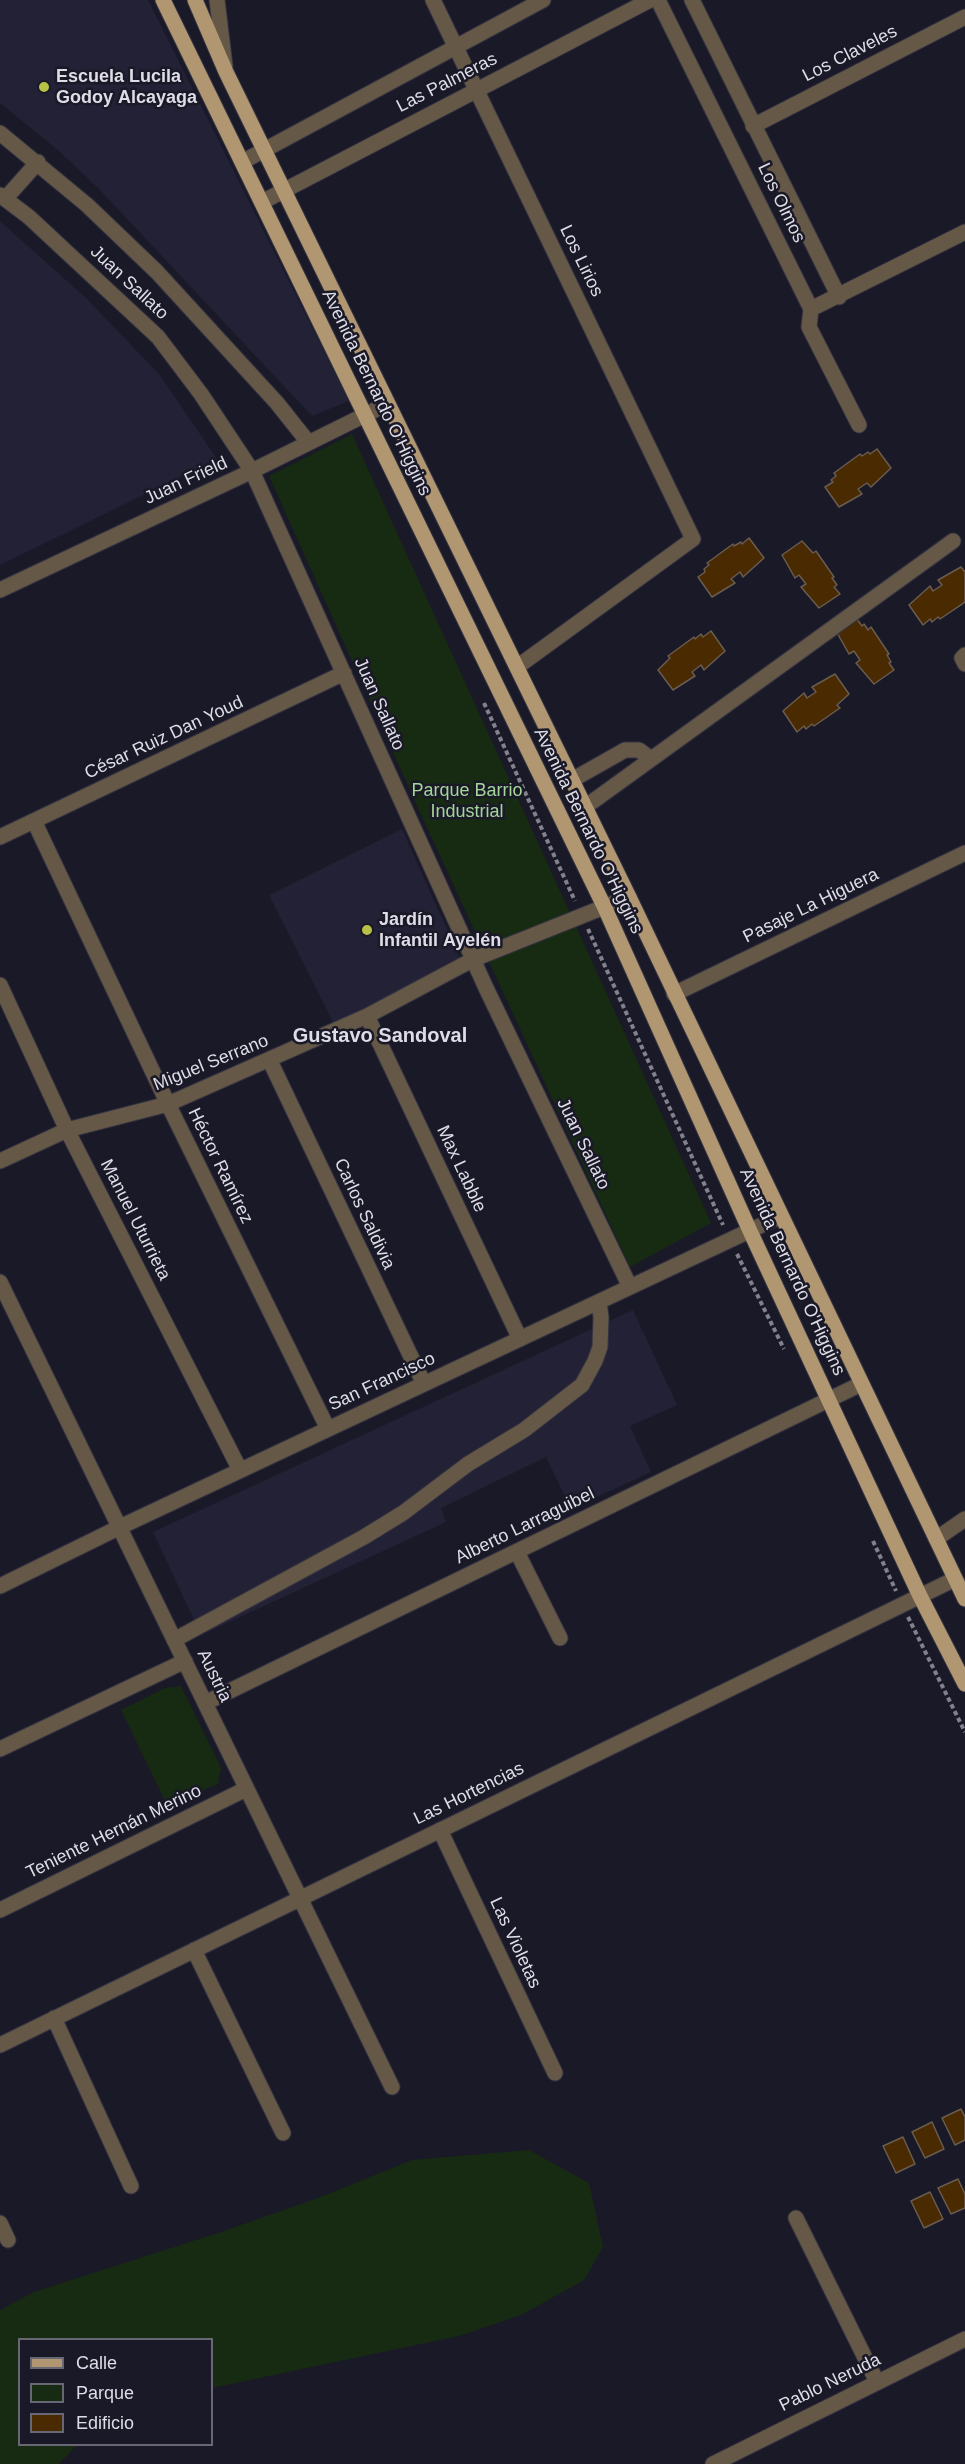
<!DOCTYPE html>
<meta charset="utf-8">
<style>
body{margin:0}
#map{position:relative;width:965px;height:2464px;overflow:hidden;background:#1a1927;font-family:Arial,sans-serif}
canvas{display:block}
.legend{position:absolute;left:18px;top:2338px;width:195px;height:108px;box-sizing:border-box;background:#1a1927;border:2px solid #686774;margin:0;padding:8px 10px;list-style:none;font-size:18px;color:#dedde7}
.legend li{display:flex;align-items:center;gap:12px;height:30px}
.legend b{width:30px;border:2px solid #686774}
</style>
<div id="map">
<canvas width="965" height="2464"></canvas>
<ul class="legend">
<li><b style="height:8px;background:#b09671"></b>Calle</li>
<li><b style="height:16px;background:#172b12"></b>Parque</li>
<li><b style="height:16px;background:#4a2a01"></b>Edificio</li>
</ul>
</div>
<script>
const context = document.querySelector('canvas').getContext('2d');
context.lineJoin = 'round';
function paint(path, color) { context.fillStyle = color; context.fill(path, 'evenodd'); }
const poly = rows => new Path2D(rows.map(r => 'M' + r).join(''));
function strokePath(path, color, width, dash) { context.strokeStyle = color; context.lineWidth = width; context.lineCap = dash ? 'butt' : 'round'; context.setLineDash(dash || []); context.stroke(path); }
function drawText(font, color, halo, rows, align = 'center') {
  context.font = font + ' Arial,sans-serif'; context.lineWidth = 5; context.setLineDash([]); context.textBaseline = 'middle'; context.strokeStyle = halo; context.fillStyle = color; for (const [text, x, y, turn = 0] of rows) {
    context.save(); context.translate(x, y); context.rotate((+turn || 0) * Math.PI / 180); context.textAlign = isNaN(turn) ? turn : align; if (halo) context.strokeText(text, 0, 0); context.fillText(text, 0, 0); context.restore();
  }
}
paint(poly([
 [0,0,148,0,349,401,312,416,99,189,59,151,0,103],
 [0,221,86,298,159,374,217,459,0,565],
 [402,829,463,965,334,1024,269,895],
 [633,1310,677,1405,630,1426,651,1472,571,1509,546,1457,441,1508,446,1522,201,1635,153,1532]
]), '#232135');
paint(poly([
 [352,434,711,1223,630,1267,423,819,269,476],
 [181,1686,221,1768,218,1784,167,1805,121,1710,165,1688],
 [529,2150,589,2183,603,2247,584,2280,521,2315,459,2336,212,2388,212,2340,20,2340,20,2444,77,2445,59,2464,0,2464,0,2310,34,2292,221,2232,318,2198,412,2160]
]), '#172b12');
const building = poly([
 [877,449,891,468,871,487,867,483,858,489,862,494,839,507,825,487,833,482,831,480,836,476,834,473,860,454,862,456,868,452,870,454,877,449],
 [749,538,764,558,743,577,740,572,731,579,735,583,712,597,698,577,705,572,704,569,709,565,707,563,733,544,734,546,741,542,742,544,749,538],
 [802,541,813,553,816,551,834,577,832,578,837,585,834,587,840,594,819,608,801,587,806,584,799,575,795,578,782,555,802,541],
 [961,567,965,572,965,602,940,619,938,617,932,622,930,619,923,625,909,605,930,586,933,591,942,585,938,580,961,567],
 [856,618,862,626,864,624,868,630,871,627,889,654,887,655,891,662,889,663,894,670,874,684,856,663,860,660,854,651,849,654,836,631,856,618],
 [711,631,725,651,704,670,701,665,692,672,695,676,673,690,658,670,670,658,668,656,694,637,695,639,701,634,703,637,711,631],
 [835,674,849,694,837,705,840,708,814,726,812,724,806,729,804,726,797,732,783,711,804,693,807,698,816,692,812,687,835,674],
 [961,2109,965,2117,965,2140,955,2145,942,2118,961,2109],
 [932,2122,944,2149,925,2158,912,2132,932,2122],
 [903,2137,915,2164,896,2173,883,2146,903,2137],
 [958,2179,965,2194,965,2208,951,2214,938,2188,958,2179],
 [930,2192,943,2219,924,2228,911,2201,930,2192]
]);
paint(building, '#4a2a01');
strokePath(building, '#695c50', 1.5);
const minor = poly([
 [217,0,225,66],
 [433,0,693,539,517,667],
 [658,0,811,309,809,327,859,425],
 [692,0,839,297],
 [753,126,965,17],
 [0,133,87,205,157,272,277,403,308,442],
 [242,162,543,0],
 [0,195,29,217,158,337,201,394,252,471,486,988,630,1287],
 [5,199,38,162],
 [262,202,650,0],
 [811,309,965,232],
 [0,590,252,471,387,404],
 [965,655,962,658,965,664],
 [572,780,625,750,639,750,651,759],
 [585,807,953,541],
 [34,821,168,1104,328,1429],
 [0,837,344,673],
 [0,985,67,1130,240,1470],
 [674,994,965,853],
 [367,1016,520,1339],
 [270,1061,424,1384],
 [0,1161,67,1130,168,1104,367,1016,474,959,629,897],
 [0,1282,392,2087],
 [936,1539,965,1519],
 [517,1552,560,1638],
 [0,1586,120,1527,781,1216],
 [174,1640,364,1537,403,1513,468,1464,524,1430,582,1385,595,1361,600,1347,601,1317,599,1302],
 [205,1703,861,1384],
 [0,1749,185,1661],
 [440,1830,555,2073],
 [0,1910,246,1789],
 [194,1950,283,2133],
 [54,2018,131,2186],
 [0,2045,955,1579],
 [796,2218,877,2382],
 [0,2223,8,2240],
 [713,2464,965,2339]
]);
const major = poly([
 [163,0,604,906,750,1231,920,1596,965,1684],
 [195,0,226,72,629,897,965,1599]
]);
strokePath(minor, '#353442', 17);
strokePath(major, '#353442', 17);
strokePath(poly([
 [484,703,575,901],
 [588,929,723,1225],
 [737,1254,784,1349],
 [873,1541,896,1591],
 [908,1617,965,1732]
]), '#82818d', 4, [4.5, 3]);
strokePath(minor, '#655847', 15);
strokePath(major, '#b09671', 15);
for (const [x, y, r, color] of [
 [44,87,6,"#b8c147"],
 [367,930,6,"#b8c147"]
]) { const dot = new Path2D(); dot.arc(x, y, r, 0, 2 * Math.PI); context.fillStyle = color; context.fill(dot); strokePath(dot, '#1a1927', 2); }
drawText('18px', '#dedde7', '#1a1927', [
 ["Los Claveles",850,54,-27],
 ["Las Palmeras",447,83,-27],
 ["Los Olmos",781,203,64],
 ["Los Lirios",581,261,64],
 ["Juan Sallato",129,283,43],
 ["Avenida Bernardo O'Higgins",376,393,64],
 ["Juan Frield",186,481,-25],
 ["Juan Sallato",379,704,66],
 ["César Ruiz Dan Youd",164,738,-25],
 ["Avenida Bernardo O'Higgins",588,831,64],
 ["Pasaje La Higuera",811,906,-26],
 ["Miguel Serrano",211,1063,-22],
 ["Juan Sallato",583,1144,64],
 ["Héctor Ramírez",220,1166,64],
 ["Max Labble",461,1169,65],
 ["Carlos Saldivia",364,1214,65],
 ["Manuel Uturrieta",135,1220,63],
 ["Avenida Bernardo O'Higgins",792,1272,65],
 ["San Francisco",382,1382,-25],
 ["Alberto Larraguibel",525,1526,-26],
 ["Austria",214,1676,64],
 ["Las Hortencias",469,1794,-26],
 ["Teniente Hernán Merino",114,1832,-26],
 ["Las Violetas",515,1943,65],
 ["Pablo Neruda",830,2383,-26]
]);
drawText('bold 18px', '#dedde7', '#1a1927', [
 ["Escuela Lucila",56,77],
 ["Godoy Alcayaga",56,98],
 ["Jardín",379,920],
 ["Infantil Ayelén",379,941]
], 'left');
drawText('18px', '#a4d697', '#1a1927', [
 ["Parque Barrio",467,791],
 ["Industrial",467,812]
]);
drawText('bold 20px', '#dedde7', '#1a1927', [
 ["Gustavo Sandoval",380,1036]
]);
</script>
